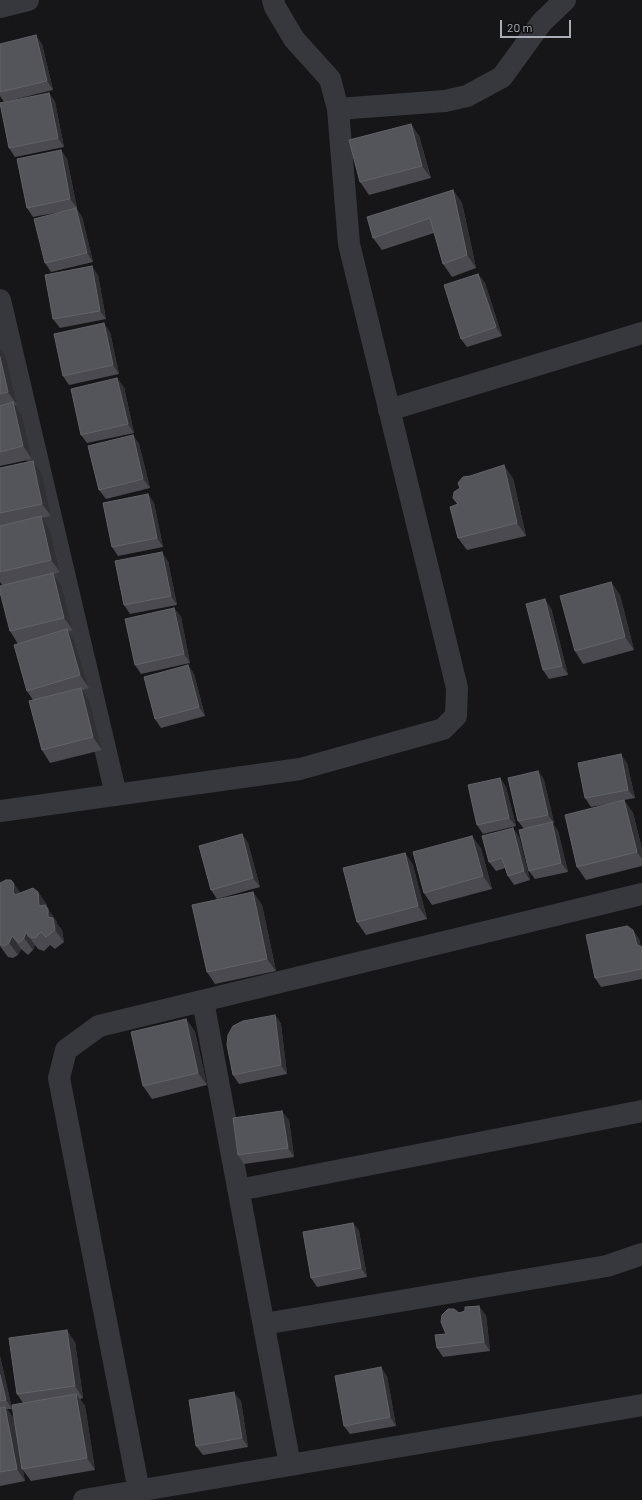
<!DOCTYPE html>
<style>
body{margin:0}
#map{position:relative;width:642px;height:1500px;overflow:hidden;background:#161618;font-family:Barlow,sans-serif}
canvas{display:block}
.scale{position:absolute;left:500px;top:20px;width:71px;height:18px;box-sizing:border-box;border:2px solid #a9adb7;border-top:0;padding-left:5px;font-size:12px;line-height:14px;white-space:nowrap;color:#a9adb7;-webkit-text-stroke:3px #111113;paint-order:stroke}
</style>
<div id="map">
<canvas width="642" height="1500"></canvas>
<div class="scale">20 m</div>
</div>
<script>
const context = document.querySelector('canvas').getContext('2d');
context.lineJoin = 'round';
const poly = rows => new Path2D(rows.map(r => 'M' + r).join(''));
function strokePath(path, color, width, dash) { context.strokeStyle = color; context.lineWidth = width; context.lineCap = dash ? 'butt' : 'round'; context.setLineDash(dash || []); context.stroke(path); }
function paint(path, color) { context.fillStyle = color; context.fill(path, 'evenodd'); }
strokePath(poly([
 [0,7,28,0],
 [338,109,445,101,467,96,502,77,542,22,565,0],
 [0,300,116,795],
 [389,410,642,333],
 [0,811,300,769,443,729,456,716,457,688,349,244,338,109,330,79,294,39,275,7,273,0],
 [203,1001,290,1465],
 [239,1190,642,1111],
 [264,1324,607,1266,642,1254],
 [139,1491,59,1078,66,1050,99,1026,642,894],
 [84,1500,642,1405]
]), '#37383d', 22);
paint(poly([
 [0,44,42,44,53,90,4,102,0,96],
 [49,93,55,102,64,147,15,157,9,148],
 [411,124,419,136,431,178,369,195,360,182],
 [61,150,67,159,77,208,76,208,82,217,93,262,51,272,45,263,65,211,33,217,27,208],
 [453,190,462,203,476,268,452,277,443,264,434,233,382,250,373,238],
 [478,274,485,283,502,336,467,347,461,339],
 [98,275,106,319,60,328,53,319],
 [110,332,119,374,69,385,63,376],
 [0,348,6,356,17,405,15,405,22,415,32,459,0,466],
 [124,387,134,433,87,443,81,435],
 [133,435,139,444,150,488,106,499,99,490],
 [33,461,42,473,51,516,42,518,50,529,60,572,54,574,62,586,73,630,68,632,75,642,89,688,82,690,90,701,102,750,50,763,42,750,33,700,27,691,18,644,10,631,3,586,0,582,0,468],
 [513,478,526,536,467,550,458,538,458,504,453,498],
 [148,494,154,503,163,547,118,556,112,547],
 [168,561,177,605,130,614,124,605],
 [611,582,620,595,634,650,583,664,575,651],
 [174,608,181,617,190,663,141,674,135,665],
 [551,608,568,675,549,679,543,670],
 [188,665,194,674,205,716,161,728,155,719],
 [627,763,635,798,624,800,633,813,642,849,642,866,586,880,577,867,623,801,591,807,585,798],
 [538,771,544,780,554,823,553,824,558,831,568,872,535,879,529,871,524,829,518,821],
 [500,778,506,787,516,826,483,834,477,825],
 [513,828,519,837,530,880,514,885,508,876,505,868,496,871,489,862],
 [242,834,248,843,260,887,217,899,211,890],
 [481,848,492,889,432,905,424,893],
 [405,853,413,865,427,919,366,935,357,922],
 [0,883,20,893,38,892,47,905,47,908,57,922,57,924,62,930,64,942,55,949,50,945,44,951,38,949,35,945,33,950,28,955,21,949,18,955,13,958,8,957,0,946],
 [253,892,262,905,276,971,215,984,207,972],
 [633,930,639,939,641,947,642,947,642,979,601,987,595,978],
 [275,1015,281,1024,287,1074,239,1084,233,1075],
 [186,1019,195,1032,207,1085,152,1099,143,1086],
 [289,1120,294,1157,244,1164,238,1155],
 [353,1223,359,1231,367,1277,317,1287,311,1278],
 [459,1313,486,1315,490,1351,443,1357,437,1348],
 [75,1342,83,1398,80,1399,85,1406,95,1470,31,1481,23,1470,25,1481,0,1486,0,1356,12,1409,7,1409,14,1419,23,1403,17,1394],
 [387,1376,396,1426,350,1434,344,1426],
 [241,1401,248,1447,203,1455,196,1446]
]), '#4a4a50');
paint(poly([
 [36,35,42,44,53,90,47,81],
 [49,93,55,102,64,147,58,138],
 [411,124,419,136,431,178,422,166],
 [61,150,67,159,77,208,70,199],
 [453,190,462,203,476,268,467,255],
 [76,208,82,217,93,262,87,253],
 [92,266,98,275,106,319,100,311],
 [478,274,485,283,502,336,496,327],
 [104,323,110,332,119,374,113,365],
 [0,348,6,356,17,405,8,392,0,357],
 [117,378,124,387,134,433,128,424],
 [13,402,22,415,32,459,23,446],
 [133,435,139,444,150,488,143,479],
 [33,461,42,473,51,516,42,504],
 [504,465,513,478,526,536,517,523],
 [148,494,154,503,163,547,157,538],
 [41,516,50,529,60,572,51,560],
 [162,552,168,561,177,605,171,596],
 [53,573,62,586,73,630,64,618],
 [611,582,620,595,634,650,625,637],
 [545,599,551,608,568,675,562,666],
 [174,608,181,617,190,663,184,654],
 [67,629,75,642,89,688,80,675],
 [188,665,194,674,205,716,199,707],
 [81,688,90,701,102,750,93,737],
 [621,754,627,763,635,798,628,790],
 [538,771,544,780,554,823,548,815],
 [500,778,506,787,516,826,509,818],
 [624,800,633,813,642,849,642,859,637,852],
 [552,822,558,831,568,872,561,863],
 [513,828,519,837,530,880,524,871],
 [242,834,248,843,260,887,253,878],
 [472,836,481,848,492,889,483,876],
 [405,853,413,865,427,919,418,906],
 [11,880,20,892,22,904,13,892],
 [38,892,47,905,47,918,39,906],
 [253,892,262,905,276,971,267,959],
 [48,909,57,922,57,924,62,930,64,942,55,930,48,917],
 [633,930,639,939,642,950,637,945],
 [26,932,35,945,33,950,24,938],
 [12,936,21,949,18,955,9,943],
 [275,1015,281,1024,287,1074,281,1065],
 [186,1019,195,1032,207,1085,198,1073],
 [282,1111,289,1120,294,1157,288,1148],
 [353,1223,359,1231,367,1277,361,1268],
 [479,1306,486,1315,490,1351,484,1342],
 [67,1330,75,1342,83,1398,75,1386],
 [0,1356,12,1409,6,1400,0,1375],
 [381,1367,387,1376,396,1426,390,1417],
 [234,1392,241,1401,248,1447,242,1438],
 [76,1394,85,1406,95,1470,87,1458],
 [5,1407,14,1419,22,1469,23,1470,25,1481,17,1469]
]), '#313135');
const building = poly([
 [36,35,47,81,0,92,0,44,36,35],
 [49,93,58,138,9,148,0,103,49,93],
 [411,124,422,166,360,182,349,140,411,124],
 [61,150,70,199,27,208,17,159,61,150],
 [453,190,467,255,443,264,430,218,373,238,367,217,453,190],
 [76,208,87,253,45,263,34,219,76,208],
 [92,266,100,311,53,319,45,275,92,266],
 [478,274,496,327,461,339,444,285,478,274],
 [104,323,113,365,63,376,54,334,104,323],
 [0,357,8,392,0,394,0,357],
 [117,378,128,424,81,435,71,389,117,378],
 [13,402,23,446,0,452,0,406,13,402],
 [133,435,143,479,99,490,88,446,133,435],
 [33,461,42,504,0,513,0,468,33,461],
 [504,465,517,523,458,538,450,507,458,504,453,498,454,492,460,488,458,483,463,477,470,476,504,465],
 [148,494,157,538,112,547,103,503,148,494],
 [41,516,51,560,0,572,0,526,41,516],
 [162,552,171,596,124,605,115,561,162,552],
 [53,573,64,618,10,631,0,592,0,586,53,573],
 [611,582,625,637,575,651,560,596,611,582],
 [545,599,562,666,543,670,526,604,545,599],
 [174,608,184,654,135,665,125,619,174,608],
 [67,629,80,675,27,691,14,645,67,629],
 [188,665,199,707,155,719,144,677,188,665],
 [81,688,93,737,42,750,29,701,81,688],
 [621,754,628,790,585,798,578,763,621,754],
 [538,771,548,815,518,821,508,778,538,771],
 [500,778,509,818,477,825,468,785,500,778],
 [624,800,637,852,577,867,565,815,624,800],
 [552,822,561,863,529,871,519,830,552,822],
 [513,828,524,871,508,876,502,858,489,862,482,836,513,828],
 [242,834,253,878,211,890,199,846,242,834],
 [472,836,483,876,424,893,413,852,472,836],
 [405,853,418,906,357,922,343,868,405,853],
 [6,880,11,880,14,884,13,892,15,895,33,888,38,892,39,906,45,905,48,909,48,917,53,918,55,930,46,937,41,932,35,938,29,937,26,932,24,938,19,943,12,936,9,943,4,946,0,944,0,883,6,880],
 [253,892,267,959,207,972,192,905,253,892],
 [627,926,633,930,637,945,642,947,642,969,595,978,586,935,627,926],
 [275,1015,281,1065,233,1075,227,1045,228,1035,233,1026,243,1021,275,1015],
 [186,1019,198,1073,143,1086,131,1032,186,1019],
 [282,1111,288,1148,238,1155,233,1118,282,1111],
 [353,1223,361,1268,311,1278,303,1232,353,1223],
 [479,1306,484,1342,437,1348,435,1335,446,1334,441,1322,442,1315,448,1309,454,1309,459,1313,465,1311,465,1307,479,1306],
 [67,1330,75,1386,17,1394,9,1338,67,1330],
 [381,1367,390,1417,344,1426,335,1376,381,1367],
 [0,1375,6,1400,0,1401,0,1375],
 [234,1392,242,1438,196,1446,189,1400,234,1392],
 [76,1394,87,1458,22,1469,12,1405,76,1394],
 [5,1407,17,1469,0,1472,0,1408,5,1407]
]);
paint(building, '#54555b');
strokePath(building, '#626369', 1);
</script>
